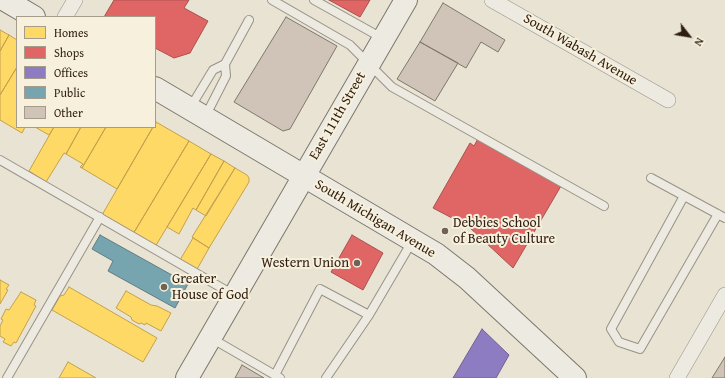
<!DOCTYPE html>
<style>
body{margin:0}
#map{position:relative;width:725px;height:378px;overflow:hidden;background:#e8e3d2;font-family:"Gentium Book Plus",serif}
canvas{display:block}
.legend{position:absolute;left:16px;top:16px;width:140px;height:112px;box-sizing:border-box;background:#f6f0dc;border:1px solid #a69c8b;margin:0;padding:5px 7px;list-style:none;font-size:12px;color:#2f1d12}
.legend li{display:flex;align-items:center;gap:8px;height:20px}
.legend b{width:20px;border:1px solid #a69c8b}
.north{position:absolute;left:669px;top:16px;width:40px;height:40px;-webkit-text-stroke:3px #f6f0dc;paint-order:stroke;rotate:121deg;font-size:11px;font-weight:700;line-height:16px;text-align:center;color:#2f1d12}
.north::after{content:'';display:block;margin:auto;width:14px;height:18px;background:#2f1d12;clip-path:polygon(50% 0,100% 100%,50% 72%,0 100%)}
</style>
<div id="map">
<canvas width="725" height="378"></canvas>
<ul class="legend">
<li><b style="height:11px;background:#ffd966"></b>Homes</li>
<li><b style="height:11px;background:#e06666"></b>Shops</li>
<li><b style="height:11px;background:#8e7cc3"></b>Offices</li>
<li><b style="height:11px;background:#76a5af"></b>Public</li>
<li><b style="height:11px;background:#d0c4b8"></b>Other</li>
</ul>
<div class="north">N</div>
</div>
<script>
const context = document.querySelector('canvas').getContext('2d');
context.lineJoin = 'round';
function paint(path, color) { context.fillStyle = color; context.fill(path, 'evenodd'); }
const poly = rows => new Path2D(rows.map(r => 'M' + r).join(''));
function strokePath(path, color, width, dash) { context.strokeStyle = color; context.lineWidth = width; context.lineCap = dash ? 'butt' : 'round'; context.setLineDash(dash || []); context.stroke(path); }
function drawText(font, color, halo, rows, align = 'center') {
  context.font = font + ' "Gentium Book Plus",serif'; context.lineWidth = 4; context.setLineDash([]); context.textBaseline = 'middle'; context.strokeStyle = halo; context.fillStyle = color; for (const [text, x, y, turn = 0] of rows) {
    context.save(); context.translate(x, y); context.rotate((+turn || 0) * Math.PI / 180); context.textAlign = isNaN(turn) ? turn : align; if (halo) context.strokeText(text, 0, 0); context.fillText(text, 0, 0); context.restore();
  }
}
const homes = poly([
 [0,30,9,35,0,51,0,30],
 [9,35,17,40,17,67,0,95,0,51,9,35],
 [17,67,17,127,25,127,22,133,0,120,0,95,17,67],
 [156,122,189,141,133,234,102,215,153,127,155,127,156,122],
 [35,127,54,127,49,135,35,127],
 [54,127,81,127,66,154,64,153,46,182,29,171,54,127],
 [81,127,106,127,82,168,80,167,83,164,66,154,81,127],
 [106,127,153,127,117,189,82,168,106,127],
 [189,141,211,154,155,247,133,234,189,141],
 [211,154,224,161,196,210,193,208,179,234,167,227,211,154],
 [224,161,235,168,206,216,196,210,224,161],
 [235,168,247,175,249,178,249,182,209,248,192,237,235,168],
 [193,238,209,248,196,271,180,260,193,238],
 [0,280,9,285,6,289,8,290,0,304,0,280],
 [69,287,157,338,143,362,52,310,60,296,64,295,69,287],
 [126,291,151,305,157,306,171,313,161,331,146,323,145,325,141,323,139,324,132,320,131,317,116,308,126,291],
 [21,292,36,300,34,305,36,306,16,343,14,342,11,346,3,342,5,339,0,336,0,326,3,320,1,319,6,309,9,310,21,292],
 [68,362,96,378,59,378,68,362]
]);
paint(homes, '#ffd966');
strokePath(homes, '#c1a14d', 1);
const shops = poly([
 [114,0,189,0,184,8,208,21,190,53,174,58,155,48,155,17,104,17,114,0],
 [329,0,370,0,360,17,329,0],
 [480,135,561,186,513,268,469,227,433,208,470,143,474,146,480,135],
 [352,235,383,253,363,290,331,272,352,235]
]);
paint(shops, '#e06666');
strokePath(shops, '#ab504d', 1);
const offices = poly([
 [482,329,509,355,496,378,453,378,482,329]
]);
paint(offices, '#8e7cc3');
strokePath(offices, '#72608e', 1);
const public = poly([
 [100,235,188,284,175,308,108,271,113,261,92,249,100,235]
]);
paint(public, '#76a5af');
strokePath(public, '#617c80', 1);
const building = poly([
 [443,3,505,40,498,52,481,42,466,68,420,42,443,3],
 [286,17,337,46,290,129,283,131,234,102,286,17],
 [420,42,458,63,435,101,397,79,420,42],
 [725,357,725,378,712,378,725,357],
 [242,365,264,378,235,378,242,365]
]);
paint(building, '#d0c4b8');
strokePath(building, '#7d776d', 1);
const lane = poly([
 [272,0,350,45,392,87,604,206],
 [314,0,382,38],
 [190,108,213,70,225,64,249,20],
 [205,117,226,76,225,64],
 [0,160,234,295],
 [651,178,725,218],
 [684,196,611,329,619,342,640,349,718,214],
 [211,338,280,378],
 [275,375,320,289,369,315,413,240],
 [7,378,100,217],
 [326,378,369,315]
]);
const street = poly([
 [492,0,668,100],
 [65,17,75,0],
 [677,378,725,295]
]);
const secondary = poly([
 [5,0,34,17],
 [155,88,436,254,467,278,575,378],
 [187,378,406,0]
]);
strokePath(lane, '#989287', 10);
strokePath(street, '#989287', 16);
strokePath(secondary, '#7d776d', 24);
strokePath(lane, '#edeae1', 8);
strokePath(street, '#edeae1', 15);
strokePath(secondary, '#edeae1', 22);
for (const [x, y, r, color] of [
 [445,231,4,"#706255"],
 [357,263,4,"#706255"],
 [164,287,4,"#706255"]
]) { const dot = new Path2D(); dot.arc(x, y, r, 0, 2 * Math.PI); context.fillStyle = color; context.fill(dot); strokePath(dot, '#f6f0dc', 1.5); }
drawText('14px', '#2f1d12', '#f6f0dc', [
 ["South Wabash Avenue",580,50,30],
 ["East 111th Street",338,116,-60],
 ["South Michigan Avenue",375,219,31]
]);
drawText('14px', '#2f1d12', '#f6f0dc', [
 ["Debbies School",453,223],
 ["of Beauty Culture",453,239],
 ["Western Union",349,263,"right"],
 ["Greater",172,279],
 ["House of God",172,295]
], 'left');
</script>
